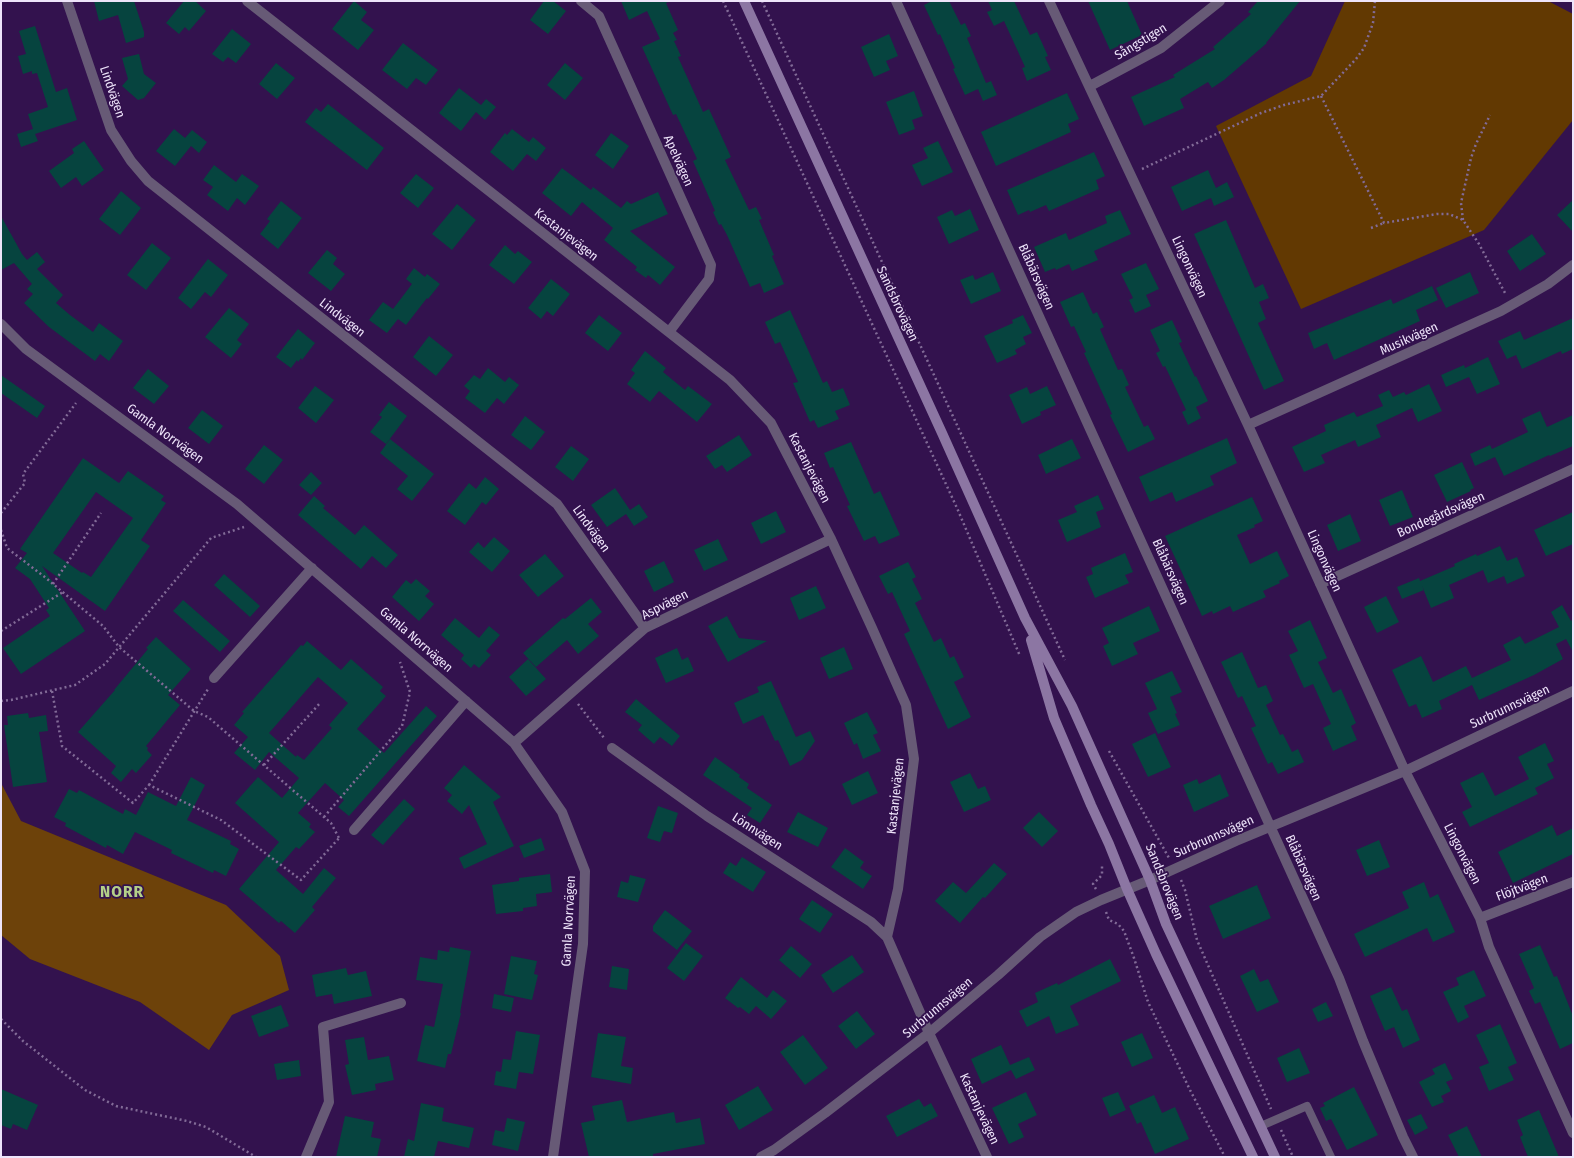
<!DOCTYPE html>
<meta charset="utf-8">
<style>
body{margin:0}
#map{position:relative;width:1574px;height:1158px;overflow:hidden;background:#33124e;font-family:"Fira Sans Condensed",sans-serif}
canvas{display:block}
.frame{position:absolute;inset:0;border:2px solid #eee4fa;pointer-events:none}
</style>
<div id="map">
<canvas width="1574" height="1158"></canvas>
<div class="frame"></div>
</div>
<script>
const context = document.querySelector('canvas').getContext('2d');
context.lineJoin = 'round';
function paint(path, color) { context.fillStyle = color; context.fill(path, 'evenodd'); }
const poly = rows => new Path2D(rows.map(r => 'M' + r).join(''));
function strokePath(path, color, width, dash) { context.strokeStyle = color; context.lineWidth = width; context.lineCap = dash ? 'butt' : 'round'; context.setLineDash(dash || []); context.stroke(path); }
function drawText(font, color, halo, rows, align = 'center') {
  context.font = font + ' "Fira Sans Condensed",sans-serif'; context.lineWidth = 3.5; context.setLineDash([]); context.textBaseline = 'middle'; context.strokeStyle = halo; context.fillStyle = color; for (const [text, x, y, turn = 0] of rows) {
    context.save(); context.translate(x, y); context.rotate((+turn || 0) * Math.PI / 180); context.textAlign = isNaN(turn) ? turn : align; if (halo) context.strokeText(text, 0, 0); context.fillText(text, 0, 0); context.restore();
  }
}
paint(poly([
 [1345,1,1548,1,1573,14,1573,120,1484,230,1301,309,1216,126,1311,76]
]), '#623902');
paint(poly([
 [1,783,21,821,226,905,280,956,289,990,232,1015,209,1050,140,1002,30,959,1,935]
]), '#6d420a');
paint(poly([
 [94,1,134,1,144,32,144,37,126,43,118,15,99,21],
 [184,1,195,1,206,11,189,31,185,27,179,34,166,23],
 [354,1,367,12,361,20,374,30,358,50,332,29],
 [544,1,553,1,566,11,548,34,530,20],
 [621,1,670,1,666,3,678,30,673,33,677,40,674,41,681,56,678,57,703,112,709,109,731,157,725,160,749,210,756,207,762,219,759,220,774,255,772,256,784,284,764,293,760,283,750,287,727,235,721,224,719,225,713,212,715,211,693,161,697,159,676,114,673,115,642,47,660,39,647,11,629,20],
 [932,1,949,1,961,25,965,23,971,36,967,38,986,83,991,81,997,95,983,101,978,89,965,95,953,69,955,68,940,34,938,35,924,5],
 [988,1,1014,1,1030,35,1037,32,1048,56,1045,57,1051,70,1027,81,1022,68,1025,67,1004,21,994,26,987,12,992,10],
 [1088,1,1127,1,1142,35,1110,50],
 [1258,1,1300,1,1266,43,1267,43,1224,80,1212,88,1208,82,1180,99,1184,108,1144,126,1131,97,1175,77,1173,75,1215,49,1213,47,1251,14,1248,12],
 [35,26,56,92,67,88,77,120,35,134,38,141,21,147,17,134,33,129,28,114,48,107,37,73,32,74,32,71,23,74,18,56,26,54,19,31],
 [232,29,251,44,236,63,228,57,223,62,212,54],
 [889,34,898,56,886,61,890,70,874,77,861,47],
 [403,43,438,70,426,85,416,78,407,89,382,70],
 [139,54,144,74,156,83,144,98,138,100,122,86,128,79,122,58],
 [276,63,295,78,277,99,259,84],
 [565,63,583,78,565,100,547,85],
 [459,88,481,105,486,99,496,107,485,120,476,112,461,131,439,113],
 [914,91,923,116,912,120,915,129,899,135,886,102],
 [1067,93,1079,119,1068,124,1071,132,996,166,981,132],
 [328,104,384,148,367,170,305,122,316,108,321,112],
 [174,129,185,138,192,130,207,142,199,153,191,146,175,166,156,151],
 [512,129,529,142,533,137,546,148,536,161,527,154,513,171,490,152,505,133,507,135],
 [611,133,629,146,613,169,595,155],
 [84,141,104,170,82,186,76,177,61,188,49,171,74,153,72,149],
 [938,141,953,172,922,186,912,165,928,158,923,148],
 [1094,152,1105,176,1096,180,1099,189,1049,211,1046,205,1030,212,1029,210,1018,215,1007,190],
 [214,165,236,182,242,174,259,186,245,205,237,198,228,211,207,195,213,187,203,180],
 [562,168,591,190,593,187,621,208,627,201,631,204,658,192,668,214,630,231,675,267,660,285,648,275,646,278,635,270,637,267,604,240,613,228,582,202,571,216,542,193],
 [1208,170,1216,188,1227,182,1234,197,1214,206,1211,198,1182,211,1171,187],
 [416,174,434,188,418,208,400,193],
 [121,191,141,208,120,235,99,219],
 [1573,200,1573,232,1557,215],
 [281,201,302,218,278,249,260,234,270,221,267,219],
 [457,204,476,220,452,250,432,234],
 [970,209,979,230,949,244,937,217,952,210,955,216],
 [1120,210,1131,234,1094,251,1098,260,1072,271,1069,264,1056,270,1055,268,1045,272,1034,247,1066,233,1069,240,1107,223,1105,216],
 [1,216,22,254,27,260,37,252,45,262,37,269,63,295,56,303,70,315,93,332,99,323,123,341,109,361,100,354,95,361,49,327,24,303,33,294,27,289,32,284,14,263,1,270],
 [1226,220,1255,288,1263,284,1269,298,1259,302,1266,319,1258,323,1284,381,1264,390,1194,234],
 [1532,234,1546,254,1520,271,1507,251],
 [152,243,171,258,146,290,127,275],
 [505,245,515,254,518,251,532,262,514,284,489,265],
 [327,250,337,258,333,264,345,274,331,291,308,273],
 [208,259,228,275,211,297,205,292,191,309,178,298],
 [1146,263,1159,289,1146,295,1151,306,1135,313,1129,300,1133,298,1121,274],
 [414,268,425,277,427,274,440,284,428,299,427,298,406,325,398,319,387,333,369,320,383,302,393,309,412,284,406,279],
 [993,272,1001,291,971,304,960,280,973,275,975,280],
 [1470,272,1479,293,1446,308,1436,288],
 [551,279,570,294,553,316,547,311,541,319,528,308],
 [1432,286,1438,300,1416,310,1420,321,1334,360,1327,343,1314,349,1308,333,1391,299,1393,304],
 [1083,292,1093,314,1097,312,1104,327,1100,329,1118,370,1122,369,1129,385,1125,387,1144,427,1148,425,1155,439,1128,452,1110,415,1112,414,1084,353,1086,352,1074,326,1071,327,1060,302],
 [229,308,249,324,237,340,242,344,231,358,205,337],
 [790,310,823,383,827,381,832,392,843,388,850,405,835,411,839,419,818,428,814,420,810,422,793,383,798,382,780,342,775,344,765,322],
 [599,315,622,333,608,351,585,333],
 [1023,315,1032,333,1023,337,1026,344,1015,350,1017,354,997,363,984,336,1013,323,1012,320],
 [1573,318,1573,349,1562,354,1561,351,1522,369,1516,355,1507,359,1498,341,1520,331,1524,340],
 [1172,320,1182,342,1179,343,1195,377,1196,376,1208,401,1196,407,1201,418,1188,425,1182,412,1186,410,1165,366,1163,367,1156,353,1160,351,1150,330],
 [298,329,315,343,302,360,301,358,298,362,297,360,291,368,276,357],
 [429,336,453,355,436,376,413,357],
 [645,351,666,368,663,372,685,390,688,386,712,404,697,422,659,391,650,402,627,384,635,373,631,370],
 [1488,357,1500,384,1477,394,1469,377,1446,387,1441,375,1464,365,1465,368],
 [488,368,505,382,509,377,519,385,504,404,497,398,485,413,465,398,470,391,464,386,474,375,480,379],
 [148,369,169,386,154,404,133,388],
 [1,375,45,406,37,418,1,393],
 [1429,384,1442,411,1418,422,1412,408,1376,425,1381,437,1358,447,1355,440,1321,455,1325,463,1304,472,1292,447,1326,431,1324,425,1354,412,1357,417,1383,406,1378,395,1389,390,1393,397,1404,392,1406,395],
 [315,386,334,400,316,423,298,408],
 [1047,386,1056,405,1040,412,1041,415,1022,424,1009,395,1027,387,1030,394],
 [389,402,407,416,386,444,370,432,382,417,379,415],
 [202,410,223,426,209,444,188,428],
 [1540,411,1547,427,1573,415,1573,446,1550,456,1549,455,1504,476,1495,457,1475,466,1470,454,1490,445,1492,449,1528,432,1522,419],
 [525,416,545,432,531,450,511,435],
 [739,435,752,455,727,472,722,465,715,469,706,456],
 [1227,438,1237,463,1210,476,1214,485,1176,502,1172,492,1150,502,1139,477],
 [390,439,434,474,412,501,397,489,408,476,380,453],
 [1072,439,1081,458,1046,474,1038,455],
 [851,442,874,494,880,491,900,535,879,544,875,536,864,541,847,506,850,505,833,467,830,468,824,453],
 [264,445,283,460,264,484,245,469],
 [571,446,589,459,573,481,555,467],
 [83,458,119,483,128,471,164,496,161,500,166,503,141,540,150,546,105,611,42,566,85,631,21,674,3,648,50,616,46,610,49,608,30,579,15,568,27,553,20,549],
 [96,492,133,518,91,577,83,572,82,573,53,553],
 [1462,462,1474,488,1470,490,1471,491,1447,502,1434,475],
 [311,472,322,483,311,495,299,485],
 [485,477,499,489,486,505,482,502,465,525,447,511,469,483,476,489],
 [615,488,630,510,639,504,648,517,634,526,626,514,607,527,591,505],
 [1402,490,1413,517,1390,526,1379,500],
 [1098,495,1104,509,1096,512,1101,527,1067,542,1058,520,1077,512,1074,506],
 [314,496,325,506,323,508,355,535,364,525,398,555,386,568,372,556,361,569,298,515],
 [1252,497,1263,521,1254,525,1255,527,1237,535,1250,564,1277,551,1289,576,1279,581,1280,583,1263,591,1266,597,1233,612,1230,606,1213,614,1212,611,1202,616,1165,536],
 [776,511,786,532,761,544,751,523],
 [1573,512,1573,544,1546,556,1534,530],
 [1350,514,1361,541,1338,551,1327,525],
 [494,537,510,551,492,572,469,552,478,542,484,548],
 [718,539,728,560,704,571,694,550],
 [1500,546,1507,561,1517,557,1525,576,1507,584,1504,576,1488,583,1483,570,1449,585,1454,598,1431,608,1422,586,1424,590,1402,599,1397,587,1419,578,1420,581,1455,566,1454,564,1476,554,1477,556],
 [1125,553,1133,572,1125,575,1129,583,1095,598,1086,577,1093,574,1091,568],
 [545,554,564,576,538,597,519,575],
 [664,561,674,582,654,592,644,571],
 [908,562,916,577,912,579,922,599,915,603,934,642,941,638,950,658,954,656,964,677,954,682,971,717,948,729,904,634,910,631,892,592,888,594,879,576],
 [224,574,260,606,250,617,214,585],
 [416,579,430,591,425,596,434,604,419,621,392,597,406,580,411,584],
 [816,586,826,608,799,620,790,598],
 [1386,596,1399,622,1377,633,1364,607],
 [591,598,602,612,588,624,599,636,578,654,567,640,536,667,523,653,563,618,565,619],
 [183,600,230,641,220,652,173,611],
 [1562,605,1571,621,1573,619,1573,652,1566,639,1556,644,1563,659,1534,675,1479,700,1472,685,1439,701,1442,709,1422,718,1416,704,1409,707,1392,670,1421,656,1433,682,1466,666,1472,678,1511,660,1503,645,1520,636,1525,644,1559,627,1551,612],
 [1149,606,1160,631,1133,643,1138,654,1112,666,1103,646,1109,643,1102,628],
 [727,616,739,638,767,641,728,662,708,626],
 [455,618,479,638,489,626,500,635,486,651,491,655,479,668,474,664,471,668,461,659,464,655,441,635],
 [1310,620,1327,658,1318,662,1333,693,1341,689,1356,723,1351,726,1357,740,1333,751,1323,728,1331,724,1313,684,1304,688,1289,655,1298,651,1288,631],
 [156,637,191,669,168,695,180,705,146,746,148,748,147,750,152,755,136,773,132,769,121,782,111,773,116,766,78,732,115,690,114,690,148,649,146,648],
 [307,641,341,670,351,659,383,687,380,691,386,696,357,729,384,753,426,706,437,716,349,816,338,807,344,800,325,783,298,813,311,824,309,827,315,832,299,849,296,847,276,870,303,894,324,868,336,878,312,907,315,910,295,933,281,921,279,923,239,889,279,842,235,803,258,777,282,798,299,778,269,752,255,770,234,753,248,737,234,725,244,713,242,712,301,645,303,646],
 [318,677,348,703,329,725,332,728,304,760,297,755,296,757,269,733],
 [844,647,853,669,829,679,820,658],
 [677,648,682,660,688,657,694,671,666,683,655,658],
 [1242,652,1258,688,1266,685,1273,701,1266,705,1280,735,1283,734,1292,752,1298,749,1304,762,1278,774,1272,762,1268,764,1251,728,1256,726,1242,696,1238,698,1221,662],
 [528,659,546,679,526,696,509,677],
 [1172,671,1182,692,1170,697,1177,713,1175,714,1180,725,1158,734,1148,713,1157,709,1145,683],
 [771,681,796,737,810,731,815,741,802,760,790,766,778,740,775,741,763,715,743,724,734,703,759,692,757,687],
 [636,699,680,736,672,746,660,737,654,744,638,730,642,725,625,712],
 [867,712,878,733,873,735,881,751,863,759,857,743,854,745,844,723],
 [28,713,29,718,46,715,48,731,39,732,47,782,13,787,4,725,8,725,7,716],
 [1155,733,1171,767,1148,777,1132,744],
 [1545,743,1554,761,1547,764,1554,778,1535,788,1538,794,1470,827,1462,812,1472,807,1460,783,1483,772,1495,796,1529,779,1518,757],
 [715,757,740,775,739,777,749,784,747,788,772,805,760,823,747,815,752,808,703,775],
 [464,765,501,797,493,802,514,846,464,869,459,858,487,844,469,805,462,814,447,801,452,795,444,788],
 [868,771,878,793,852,805,842,784],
 [970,773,978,789,985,786,991,800,964,812,950,782],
 [1220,774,1229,796,1194,812,1183,785,1197,779,1199,784],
 [191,777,205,785,187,820,231,841,230,844,239,849,226,876,214,870,213,873,171,853,172,850,135,832,123,854,107,845,106,848,65,826,66,823,54,817,69,789,77,793,79,790,123,814,125,809,136,815,148,792,176,806],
 [404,799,415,809,383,845,371,835],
 [658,806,678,813,672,833,664,831,660,842,647,838],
 [798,812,828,828,818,847,787,832],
 [1039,812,1058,831,1042,847,1023,828],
 [1552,825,1557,836,1573,828,1573,854,1513,883,1498,852],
 [541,838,545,850,524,858,519,846],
 [1379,840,1390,867,1367,876,1356,850],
 [845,848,864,862,860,868,872,876,863,889,831,867],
 [742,857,766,872,753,892,723,873,730,862,736,866],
 [994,863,1007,874,985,898,983,897,960,923,935,901,953,882,966,893],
 [550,874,552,892,536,894,537,906,523,908,523,911,496,914,492,885,519,881,519,878],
 [630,875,646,879,638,902,617,897,621,881,628,883],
 [1424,882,1430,898,1438,894,1455,932,1433,942,1427,928,1365,957,1354,934,1409,908,1402,892],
 [1257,885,1271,918,1223,939,1209,906],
 [812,900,833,914,820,933,799,919],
 [665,910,692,931,677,950,653,931,653,926],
 [686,943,703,956,684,981,667,968],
 [1540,945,1554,977,1557,976,1573,1016,1573,1043,1560,1049,1540,1002,1535,1004,1529,991,1534,988,1519,954],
 [791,946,812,964,800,978,779,960],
 [450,947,471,951,460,1013,461,1013,451,1054,448,1054,445,1068,417,1061,425,1025,434,1027,443,984,416,980,420,957,437,960,438,950,449,952],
 [852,955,864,972,833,993,821,975],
 [511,956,537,961,534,974,538,975,532,1000,504,994],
 [1110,959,1121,981,1070,1006,1079,1025,1056,1034,1049,1016,1027,1027,1019,1011,1038,1002,1035,993,1057,983,1058,985],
 [612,966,629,969,627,990,609,987],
 [346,968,348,975,366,971,372,996,334,1004,332,994,316,997,312,975],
 [1254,969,1260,982,1268,979,1279,1002,1257,1012,1240,976],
 [1474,970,1486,996,1464,1006,1469,1017,1458,1023,1443,992,1459,985,1456,978],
 [741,977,767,998,773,990,787,1001,771,1019,756,1006,749,1014,740,1007,738,1008,725,998],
 [1391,987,1402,1011,1407,1009,1420,1040,1403,1048,1394,1027,1385,1031,1370,996],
 [494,994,514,998,511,1012,492,1008],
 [1326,1002,1333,1016,1318,1022,1312,1009],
 [281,1005,289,1026,259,1037,251,1016],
 [857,1011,875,1034,856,1049,838,1026],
 [1500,1024,1517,1063,1508,1067,1514,1080,1489,1091,1479,1067,1489,1063,1476,1035],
 [516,1031,540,1035,533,1074,519,1072,516,1089,494,1085,496,1071,501,1072,503,1059,511,1060],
 [598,1033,626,1037,621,1066,633,1068,631,1084,591,1077],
 [1142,1033,1153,1058,1132,1067,1121,1042],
 [803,1035,828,1068,805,1085,780,1052],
 [364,1037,368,1060,389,1056,394,1080,375,1084,376,1090,352,1095,345,1065,349,1064,345,1040],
 [1001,1045,1010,1065,1029,1057,1035,1070,1016,1079,1011,1070,982,1084,971,1059],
 [1299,1048,1310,1073,1287,1082,1277,1058],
 [299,1060,301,1076,277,1080,274,1064],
 [1445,1063,1453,1079,1446,1082,1451,1091,1441,1096,1444,1102,1432,1107,1419,1082,1435,1074,1432,1069],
 [758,1086,773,1110,739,1130,725,1105],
 [1354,1087,1378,1135,1347,1150,1331,1119,1326,1121,1320,1108,1325,1106,1323,1103],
 [1,1089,38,1105,27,1130,13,1124,11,1129,1,1125],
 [1026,1092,1037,1115,1018,1124,1024,1137,1009,1144,992,1108],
 [1118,1092,1126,1110,1110,1117,1102,1098],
 [1154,1095,1162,1113,1175,1107,1189,1139,1155,1154,1141,1122,1137,1124,1129,1106],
 [919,1099,924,1107,931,1103,938,1116,897,1137,886,1116],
 [622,1100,627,1122,674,1112,676,1123,700,1118,705,1144,653,1154,653,1157,589,1157,581,1123,595,1120,592,1106],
 [421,1103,444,1108,442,1121,474,1128,469,1148,438,1141,434,1157,404,1157,408,1139,414,1141],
 [1539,1110,1559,1157,1528,1157,1520,1137,1523,1135,1517,1120],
 [1421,1114,1428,1128,1415,1135,1407,1120],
 [345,1116,374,1122,371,1137,381,1139,377,1157,336,1157],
 [507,1118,525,1122,518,1151,492,1145,495,1130,504,1132],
 [1467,1126,1482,1157,1459,1157,1448,1135]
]), '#06443f');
strokePath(poly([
 [723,1,957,508,1020,656],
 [762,1,1065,660],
 [1321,96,1384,223,1437,214,1449,214,1463,220,1479,244,1505,293],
 [1142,169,1261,113,1284,105,1321,96,1356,59,1364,48,1373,23,1375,1],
 [1463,220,1461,203,1471,158,1476,144,1490,115],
 [1371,228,1384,223],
 [1,513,25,483,23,474,76,403],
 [1,530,7,548,46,578,103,626,119,647,194,711,208,717,324,817,331,823,339,838],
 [53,584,101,513],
 [1,631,63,592],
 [52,691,62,746,133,803,149,785,221,820,301,880,340,837],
 [1,701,11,700,75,685,105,664,211,538,244,527],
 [578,704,604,738],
 [1109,751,1169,858],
 [264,765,321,702],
 [149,785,208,689],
 [324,817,402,726,410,692,400,662],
 [1181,880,1185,890,1197,940,1271,1109],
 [1096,889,1093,884,1102,875,1102,865],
 [1106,912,1109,920,1118,924,1124,931,1134,958,1148,1002,1190,1090,1225,1157],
 [1,1019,23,1041,85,1090,116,1106,187,1121,206,1127,256,1157],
 [1281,1130,1293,1157]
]), '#826b97', 2.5, [2, 3]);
strokePath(poly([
 [1261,1126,1307,1106,1331,1157]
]), '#675a76', 8);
strokePath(poly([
 [67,1,111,130,131,161,148,181,557,504,645,628],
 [247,1,730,380,771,423,831,539,872,628,906,705,914,759,898,889,887,937,929,1033,987,1157],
 [581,1,599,16,711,265,709,279,669,332],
 [896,1,1339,978,1363,1041,1403,1137,1413,1157],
 [1049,1,1248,425,1405,771,1480,918,1489,947,1573,1133],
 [1090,86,1161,48,1220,1],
 [1,324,26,349,237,504,497,728,514,743,562,812,585,871,583,944,553,1157],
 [1248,425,1501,311,1548,284,1573,265],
 [1320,584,1573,469],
 [214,678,312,568],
 [514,743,645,628,831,539],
 [612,748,707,816,871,922,887,937],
 [354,830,466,701],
 [1480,918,1573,882],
 [306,1157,329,1102,323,1027,401,1003],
 [761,1157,774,1150,825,1113,929,1033,998,975,1040,937,1076,912,1101,900,1150,880,1236,841,1405,771,1573,691]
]), '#675a76', 10);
strokePath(poly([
 [744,1,942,433,1025,618,1072,706,1150,880,1166,924,1275,1157],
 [1031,640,1054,718,1091,805,1109,844,1127,889,1156,954,1253,1157]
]), '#8c76a3', 10);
drawText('13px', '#eee4fa', '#33124e', [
 ["Sångstigen",1141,42,-31],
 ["Lindvägen",112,92,71],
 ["Apelvägen",678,161,66],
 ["Kastanjevägen",566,235,38],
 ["Lingonvägen",1189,267,65],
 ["Blåbärsvägen",1036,277,66],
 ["Sandsbrovägen",897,304,65],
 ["Lindvägen",342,318,38],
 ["Musikvägen",1409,339,-24],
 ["Gamla Norrvägen",165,434,36],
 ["Kastanjevägen",809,468,63],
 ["Bondegårdsvägen",1441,515,-24],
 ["Lindvägen",591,529,54],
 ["Lingonvägen",1324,561,66],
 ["Blåbärsvägen",1170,572,66],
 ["Aspvägen",665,605,-27],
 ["Gamla Norrvägen",416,640,41],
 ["Surbrunnsvägen",1510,707,-25],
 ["Kastanjevägen",896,796,-84],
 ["Lönnvägen",757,832,33],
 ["Surbrunnsvägen",1214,837,-24],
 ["Lingonvägen",1462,854,63],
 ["Blåbärsvägen",1303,868,66],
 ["Sandsbrovägen",1164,882,68],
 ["Flöjtvägen",1522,888,-21],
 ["Gamla Norrvägen",569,921,-87],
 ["Surbrunnsvägen",938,1008,-40],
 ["Kastanjevägen",979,1109,65]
]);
context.letterSpacing = '1px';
drawText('bold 17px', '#b4d088', '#33124e', [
 ["NORR",122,892]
]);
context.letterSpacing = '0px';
</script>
